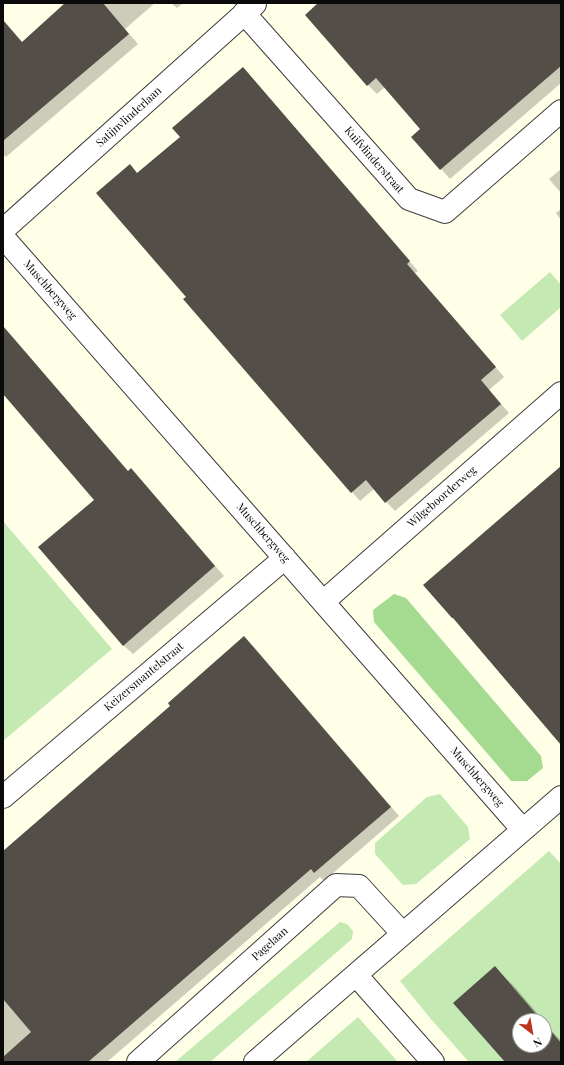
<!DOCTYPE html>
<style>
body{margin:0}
#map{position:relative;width:564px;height:1065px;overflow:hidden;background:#ffffe8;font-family:"Playfair Display",serif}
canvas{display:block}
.frame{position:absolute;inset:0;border:4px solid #0a0a0a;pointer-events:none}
.north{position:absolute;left:512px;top:1013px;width:40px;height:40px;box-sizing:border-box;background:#fff;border:1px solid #9d9d9d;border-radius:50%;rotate:149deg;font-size:11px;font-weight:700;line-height:16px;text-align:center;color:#0a0a0a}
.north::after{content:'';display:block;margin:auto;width:14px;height:18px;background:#bc3521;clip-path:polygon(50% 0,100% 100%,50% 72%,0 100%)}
</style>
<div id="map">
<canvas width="564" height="1065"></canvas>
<div class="frame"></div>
<div class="north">N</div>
</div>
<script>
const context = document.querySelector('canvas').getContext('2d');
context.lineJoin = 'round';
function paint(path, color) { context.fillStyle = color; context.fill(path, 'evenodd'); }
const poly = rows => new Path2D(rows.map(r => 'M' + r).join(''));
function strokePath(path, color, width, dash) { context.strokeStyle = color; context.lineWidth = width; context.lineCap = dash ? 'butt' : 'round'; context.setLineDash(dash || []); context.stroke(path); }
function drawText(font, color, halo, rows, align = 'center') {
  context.font = font + ' "Playfair Display",serif'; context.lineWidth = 4; context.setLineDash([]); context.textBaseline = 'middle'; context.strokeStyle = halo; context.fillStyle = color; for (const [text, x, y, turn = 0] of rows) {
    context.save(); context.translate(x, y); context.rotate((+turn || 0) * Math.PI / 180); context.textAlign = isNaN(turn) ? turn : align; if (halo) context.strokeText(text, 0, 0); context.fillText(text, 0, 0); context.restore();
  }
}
paint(poly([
 [550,272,561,285,561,307,522,341,500,315],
 [3,521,112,649,3,741],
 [440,794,468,827,470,839,416,884,403,885,375,854,375,843,427,797],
 [549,851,561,864,561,1062,469,1062,430,1018,400,981],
 [520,1021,544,1021,544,1045,520,1045],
 [340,922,347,924,353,931,352,939,210,1062,175,1062],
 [358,1017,398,1062,306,1062]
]), '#c5e9b2');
paint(poly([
 [394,594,406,598,541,756,543,768,527,781,511,781,374,622,373,610]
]), '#a5da91');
paint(poly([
 [66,3,155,3,125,29,138,44,6,157,3,154,3,20,22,43],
 [171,3,183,3,177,8],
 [319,3,561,3,561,83,450,179,413,137,421,130,385,87,377,94,368,85],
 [251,77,418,271,415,273,504,377,489,390,509,413,395,511,374,489,360,501,352,492,187,297,130,166,138,174],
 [561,169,561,193,549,179],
 [561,209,561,220,556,213],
 [3,326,128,472,131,469,140,479,224,576,133,654,123,645,95,500,3,393],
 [244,638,253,646,399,816,324,881,320,877,107,1062,3,1062,3,852,172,706],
 [495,968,514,986,544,1021,520,1021,520,1045,544,1045,544,1022,561,1041,561,1062,506,1062]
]), '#0003');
paint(poly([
 [65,3,103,3,129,34,3,141,3,20,22,42],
 [318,3,561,3,561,66,440,170,411,137,420,129,376,78,367,86,305,15],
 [243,67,410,261,407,264,496,367,481,380,501,404,385,503,366,480,351,493,183,299,186,297,96,193,130,164,137,173,180,137,172,128],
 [3,326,128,471,131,468,215,566,123,646,38,547,94,500,3,394],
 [561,466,561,745,464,631,453,618,452,618,423,585],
 [244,636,391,807,314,873,311,869,88,1062,3,1062,3,1057,31,1032,3,999,3,851,170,706,168,703],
 [495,966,542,1021,520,1021,520,1045,544,1045,544,1023,561,1043,561,1062,505,1062,453,1003]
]), '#534e47');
const minor = poly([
 [244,13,409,199,445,212,561,111],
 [3,230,255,4],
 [3,237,523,830],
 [323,602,561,393],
 [3,797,285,558],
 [356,975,433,1062],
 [138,1062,336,885,359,886,403,934],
 [255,1062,561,797]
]);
strokePath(minor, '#3d3d3d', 24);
strokePath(minor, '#fff', 22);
drawText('11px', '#0a0a0a', '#fff', [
 ["Satijnvlinderlaan",129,117,-42],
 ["Kuifvlinderstraat",374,160,49],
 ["Muschbergweg",50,290,49],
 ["Wilgeboorderweg",442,497,-41],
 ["Muschbergweg",263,533,49],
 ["Keizersmantelstraat",144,677,-40],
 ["Muschbergweg",477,777,49],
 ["Pagelaan",270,944,-42]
]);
</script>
